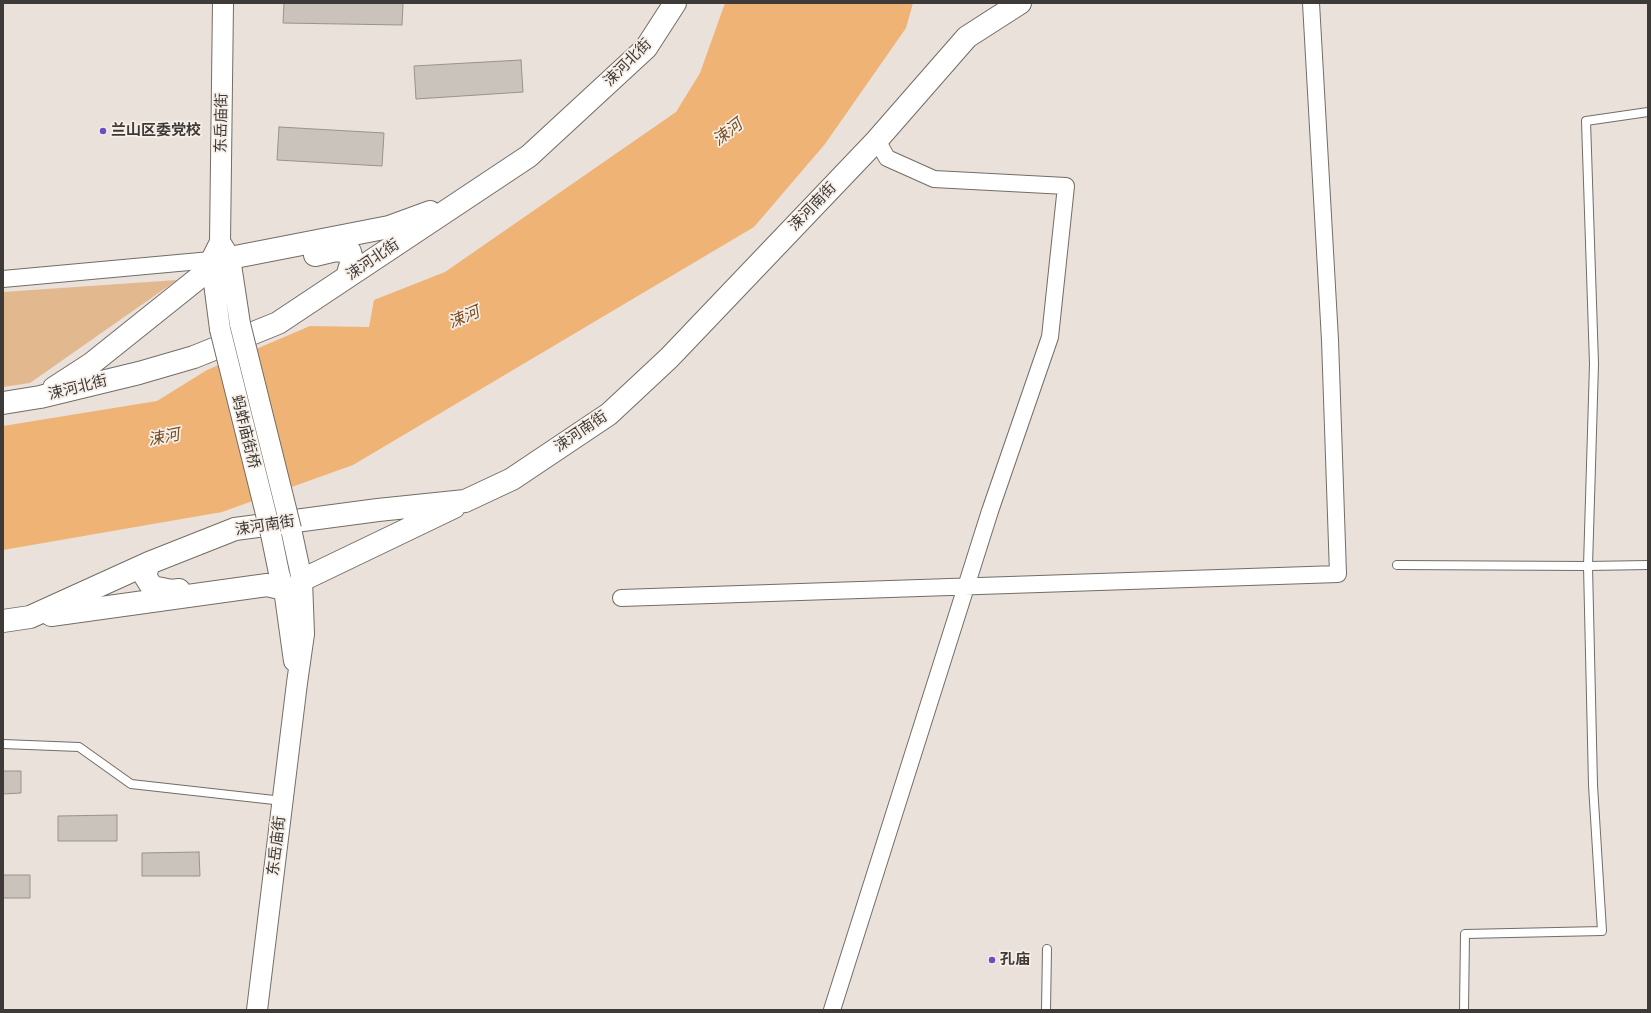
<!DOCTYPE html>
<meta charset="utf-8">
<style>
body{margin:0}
#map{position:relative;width:1651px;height:1013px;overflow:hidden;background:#e9e1da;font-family:"Space Grotesk",sans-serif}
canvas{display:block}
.frame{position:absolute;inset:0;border:4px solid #3d3a37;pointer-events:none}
</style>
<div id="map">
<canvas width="1651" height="1013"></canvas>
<div class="frame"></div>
</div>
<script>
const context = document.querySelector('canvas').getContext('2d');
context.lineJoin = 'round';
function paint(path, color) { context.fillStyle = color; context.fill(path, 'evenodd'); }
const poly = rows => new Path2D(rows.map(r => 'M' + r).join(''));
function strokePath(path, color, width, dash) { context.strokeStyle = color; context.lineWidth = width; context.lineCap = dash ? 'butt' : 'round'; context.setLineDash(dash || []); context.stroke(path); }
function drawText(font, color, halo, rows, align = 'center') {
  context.font = font + ' "Space Grotesk","Noto Sans SC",sans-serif'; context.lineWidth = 3.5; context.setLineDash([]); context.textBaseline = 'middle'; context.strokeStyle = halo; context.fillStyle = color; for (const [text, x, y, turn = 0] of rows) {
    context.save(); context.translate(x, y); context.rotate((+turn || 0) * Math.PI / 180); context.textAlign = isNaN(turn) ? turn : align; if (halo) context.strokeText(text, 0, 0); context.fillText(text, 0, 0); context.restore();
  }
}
paint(poly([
 [177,280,30,383,3,387,3,292]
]), '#e2b88f');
paint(poly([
 [725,3,913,3,906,28,825,144,754,227,353,465,222,512,3,550,3,426,157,401,207,370,310,326,369,327,374,300,445,272,676,112,700,73]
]), '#efb376');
const building = poly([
 [284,3,403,3,402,25,283,23,284,3],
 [521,60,523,92,416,99,414,66,521,60],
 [279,127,384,133,382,166,277,160,279,127],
 [3,771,21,771,21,793,3,794,3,771],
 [117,815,117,841,58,841,58,816,117,815],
 [199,852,200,876,142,876,142,853,199,852],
 [3,875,30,875,30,898,3,898,3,875]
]);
paint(building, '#cac3bc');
strokePath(building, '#99928b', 1);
const service = poly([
 [1397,565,1588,566,1648,565],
 [3,744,79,747,131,784,283,801],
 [1046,1010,1047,949],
 [1464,1010,1465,934,1602,931,1593,785,1588,566,1594,364,1586,121,1648,112]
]);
const minor = poly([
 [3,279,211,260],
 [621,598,1338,574,1330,340,1311,3],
 [832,1010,990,511,1050,337,1066,186,934,179,887,158,877,140]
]);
const tertiary = poly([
 [222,245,230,258,240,324],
 [220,329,211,260,220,242,223,3],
 [271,534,279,573,284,589,294,661],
 [257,1010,297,683,304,634,302,580,291,529]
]);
const secondary = poly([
 [315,255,336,250,350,252,352,260,347,277],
 [230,258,389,227,430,212],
 [54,388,91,364,211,268],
 [3,403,40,397,139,373,194,357,278,323,529,156,646,48,675,3],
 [149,563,145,576,152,587,172,591,179,590],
 [302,580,454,507],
 [51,615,267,585,284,589],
 [3,621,30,617,149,563,235,529,378,510,465,501,512,479,609,414,669,358,877,140,967,37,1020,3]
]);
strokePath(service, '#736d66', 10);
strokePath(minor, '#736d66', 18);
strokePath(tertiary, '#736d66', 22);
strokePath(secondary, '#736d66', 24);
strokePath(service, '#fff', 8);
strokePath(minor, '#fff', 16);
strokePath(tertiary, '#fff', 20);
strokePath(secondary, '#fff', 22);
const tertiaryBridge = poly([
 [240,324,291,529],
 [220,329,271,534]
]);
strokePath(tertiaryBridge, '#736d66', 22, []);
strokePath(tertiaryBridge, '#fff', 20);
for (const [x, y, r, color] of [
 [103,131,4,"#714bc4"],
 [992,960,4,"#714bc4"]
]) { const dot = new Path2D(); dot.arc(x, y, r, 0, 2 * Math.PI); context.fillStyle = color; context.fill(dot); strokePath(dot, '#f6eee7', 1.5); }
drawText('15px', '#3d3a37', '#f6eee7', [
 ["涑河北街",628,63,-45],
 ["东岳庙街",222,123,-89],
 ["涑河南街",813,207,-46],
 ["涑河北街",373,260,-34],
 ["涑河北街",78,388,-14],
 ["蚂蚱庙街桥",245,432,76],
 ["涑河南街",581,432,-34],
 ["涑河南街",265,526,-9],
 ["东岳庙街",277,846,-83]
]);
drawText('bold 15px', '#3d3a37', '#f6eee7', [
 ["兰山区委党校",111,131],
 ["孔庙",1000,960]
], 'left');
drawText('italic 16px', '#754d20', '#f6eee7', [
 ["涑河",728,133,-38],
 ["涑河",464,318,-23],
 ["涑河",164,438,-11]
]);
</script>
